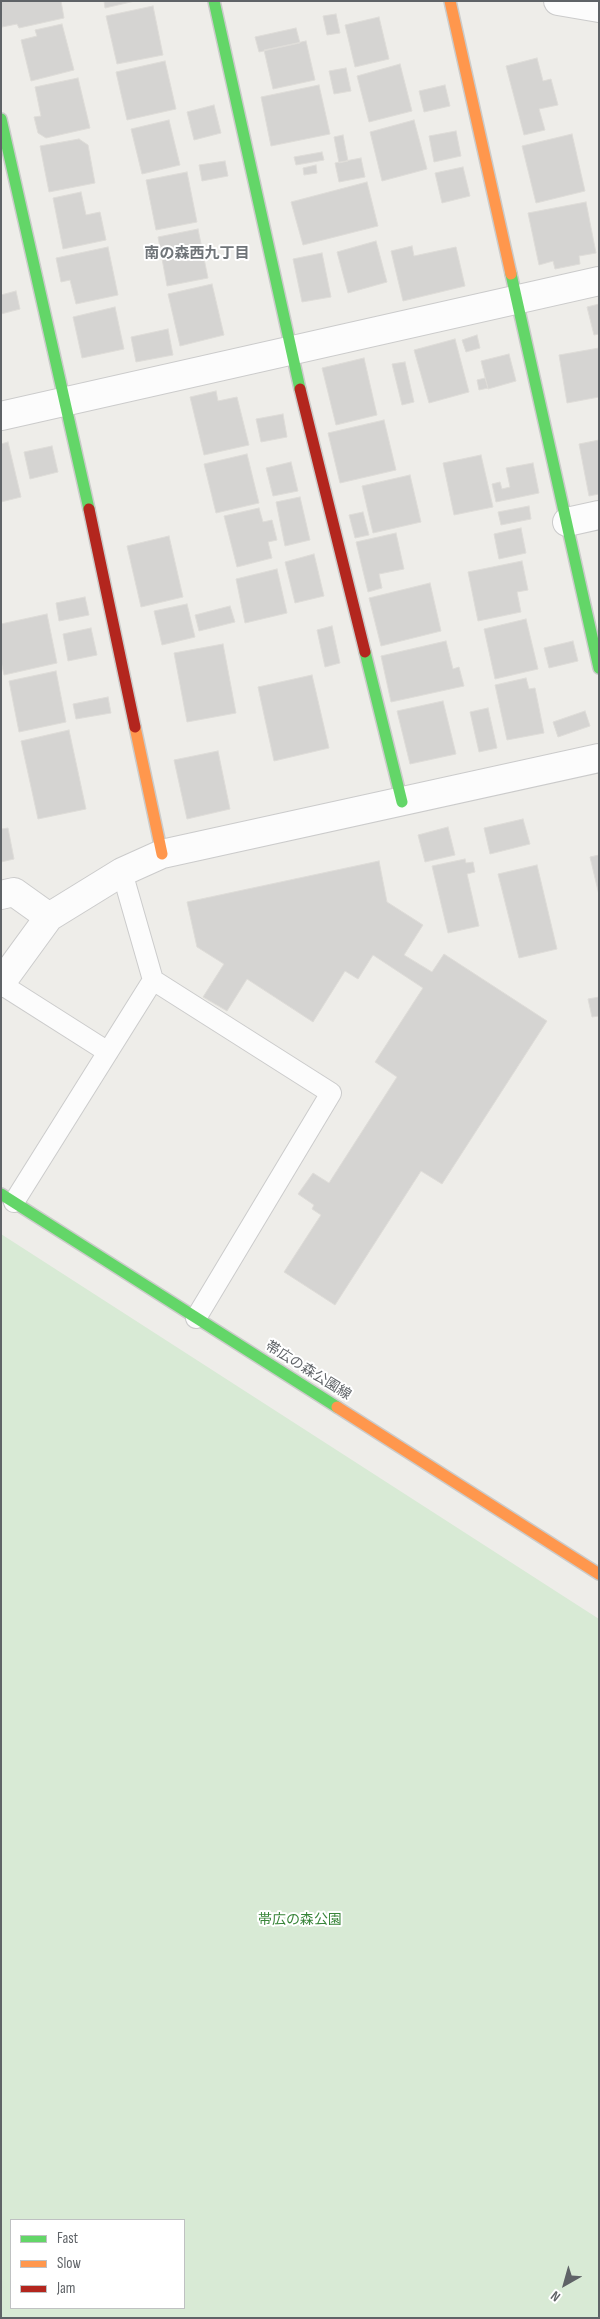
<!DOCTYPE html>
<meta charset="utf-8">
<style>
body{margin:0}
#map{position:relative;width:600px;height:2319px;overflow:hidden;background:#eeede9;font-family:"Sofia Sans Condensed",sans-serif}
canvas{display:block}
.frame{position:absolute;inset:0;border:2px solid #5f6367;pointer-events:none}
.legend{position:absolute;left:10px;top:2219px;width:175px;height:90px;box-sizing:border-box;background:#fff;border:1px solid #bfc1c2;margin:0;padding:6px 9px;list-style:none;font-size:15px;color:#5f6367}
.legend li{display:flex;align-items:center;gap:10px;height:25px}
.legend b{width:25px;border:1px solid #bfc1c2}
.north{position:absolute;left:540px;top:2259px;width:50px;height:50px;-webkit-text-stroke:4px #fff;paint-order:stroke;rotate:218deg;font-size:14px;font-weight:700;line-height:20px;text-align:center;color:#5f6367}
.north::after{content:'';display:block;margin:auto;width:18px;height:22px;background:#5f6367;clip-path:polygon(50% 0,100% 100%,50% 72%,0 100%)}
</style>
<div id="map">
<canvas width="600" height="2319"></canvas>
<div class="frame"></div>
<ul class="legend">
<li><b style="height:6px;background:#63d668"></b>Fast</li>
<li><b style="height:6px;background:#ff974d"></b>Slow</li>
<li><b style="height:6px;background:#b3261e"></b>Jam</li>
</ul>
<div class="north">N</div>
</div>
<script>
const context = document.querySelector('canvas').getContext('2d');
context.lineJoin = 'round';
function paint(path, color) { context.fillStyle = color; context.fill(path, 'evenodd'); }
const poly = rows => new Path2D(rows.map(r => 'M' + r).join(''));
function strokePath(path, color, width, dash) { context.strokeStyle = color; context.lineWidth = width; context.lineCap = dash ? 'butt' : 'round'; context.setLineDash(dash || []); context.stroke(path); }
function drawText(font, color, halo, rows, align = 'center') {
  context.font = font + ' "Sofia Sans Condensed","Noto Sans JP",sans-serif'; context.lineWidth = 4; context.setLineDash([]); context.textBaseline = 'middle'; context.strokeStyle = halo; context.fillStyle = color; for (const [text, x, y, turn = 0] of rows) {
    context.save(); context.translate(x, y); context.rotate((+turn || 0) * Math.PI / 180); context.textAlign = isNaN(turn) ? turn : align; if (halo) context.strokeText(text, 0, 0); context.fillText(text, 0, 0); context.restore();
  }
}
paint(poly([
 [1,1234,599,1619,599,2318,1,2318],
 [11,2220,184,2220,184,2308,11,2308]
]), '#d8ead5');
const building = poly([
 [1,1,61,1,64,18,19,28,17,24,2,27,1,1],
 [104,1,135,1,105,8,104,1],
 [153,6,163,55,117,64,106,16,153,6],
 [336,14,340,33,327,35,323,16,336,14],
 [379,17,389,59,355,67,345,25,379,17],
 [62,24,74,70,31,81,21,40,37,36,35,30,62,24],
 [296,28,300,43,259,52,255,37,296,28],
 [306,41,315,80,273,89,264,50,306,41],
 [537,58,543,81,551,79,558,105,539,109,545,130,524,135,506,66,537,58],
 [165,61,176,109,127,120,116,72,165,61],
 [400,64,412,111,369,122,357,76,400,64],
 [346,68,351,91,334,94,329,71,346,68],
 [78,78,90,128,46,138,38,133,34,117,41,116,35,87,78,78],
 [319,85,330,134,271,146,261,97,319,85],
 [445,85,450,106,424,112,419,91,445,85],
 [214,105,221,133,194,140,187,112,214,105],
 [169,120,180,165,142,174,131,129,169,120],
 [414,120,427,169,382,181,370,132,414,120],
 [456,131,461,156,434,162,429,136,456,131],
 [572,134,585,191,536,203,522,146,572,134],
 [343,135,348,161,339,163,334,137,343,135],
 [79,139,88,145,95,183,49,192,40,146,79,139],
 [322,152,324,160,296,165,294,157,322,152],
 [361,158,365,177,339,182,335,163,361,158],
 [225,161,228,176,202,181,199,165,225,161],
 [316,165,317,173,304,175,303,168,316,165],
 [463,167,470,196,442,203,435,173,463,167],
 [187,172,197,222,156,230,146,180,187,172],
 [367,182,378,226,303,245,291,202,367,182],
 [81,192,86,215,100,212,106,240,63,249,53,198,81,192],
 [586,202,596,253,579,256,580,264,555,269,553,261,539,265,528,213,586,202],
 [198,229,208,278,167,286,158,237,198,229],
 [376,241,387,282,348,293,337,252,376,241],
 [412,246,414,256,456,247,465,286,403,301,391,251,412,246],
 [108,247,118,295,76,304,70,280,61,282,56,258,108,247],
 [322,253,331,297,302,302,293,259,322,253],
 [212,284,224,335,180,346,168,294,212,284],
 [16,291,20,309,1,314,1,295,16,291],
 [599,304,599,334,594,335,587,307,599,304],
 [115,307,124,349,82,358,73,317,115,307],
 [168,329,173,355,136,362,131,337,168,329],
 [477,335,480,348,466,352,462,340,477,335],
 [455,339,469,392,429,403,414,350,455,339],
 [599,348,599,397,567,403,559,355,599,348],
 [509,354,516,381,488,389,481,361,509,354],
 [364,358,377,415,336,425,322,368,364,358],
 [405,362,414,402,402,405,392,364,405,362],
 [485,378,488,388,479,390,477,380,485,378],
 [216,391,218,401,237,397,249,445,204,455,190,397,216,391],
 [283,414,287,437,261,442,256,419,283,414],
 [384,420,396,470,340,483,328,433,384,420],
 [599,440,599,494,589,496,579,444,599,440],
 [8,442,21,497,1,502,1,444,8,442],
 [52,446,58,472,30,479,24,452,52,446],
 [247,454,259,503,216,513,204,464,247,454],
 [481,455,493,507,454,515,443,463,481,455],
 [291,462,298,491,273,496,266,468,291,462],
 [533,463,539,493,496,502,492,484,500,482,502,489,510,487,506,468,533,463],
 [410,475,421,522,373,533,362,486,410,475],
 [300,497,310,540,285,546,276,502,300,497],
 [529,506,531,519,501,525,498,512,529,506],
 [259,508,263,522,272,520,277,540,268,542,272,558,237,567,224,516,259,508],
 [363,512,369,535,355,538,349,515,363,512],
 [521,528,526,553,499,559,494,534,521,528],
 [396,533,404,569,379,574,382,588,368,592,356,542,396,533],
 [169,536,183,597,141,607,127,546,169,536],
 [314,554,324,596,295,603,285,562,314,554],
 [522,561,528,590,517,592,521,612,478,621,468,572,522,561],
 [277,569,287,613,245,623,236,579,277,569],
 [430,583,441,631,381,646,369,598,430,583],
 [85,597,89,615,59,621,56,603,85,597],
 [187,604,195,637,162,645,154,611,187,604],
 [230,606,235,622,199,631,195,615,230,606],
 [47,614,57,663,4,675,1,661,1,624,47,614],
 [526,619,538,669,495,679,484,629,526,619],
 [332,626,340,663,325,667,317,630,332,626],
 [91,628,97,655,68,661,63,634,91,628],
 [446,641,453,669,459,667,464,686,391,702,381,656,446,641],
 [573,641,578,661,549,668,544,648,573,641],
 [223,644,236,713,187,722,174,653,223,644],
 [56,671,66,722,19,732,9,681,56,671],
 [312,675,329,748,274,761,258,687,312,675],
 [526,678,529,689,535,688,544,733,507,740,495,685,526,678],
 [108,697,111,713,76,719,73,704,108,697],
 [443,701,456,754,410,764,397,711,443,701],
 [488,708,497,748,479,752,470,712,488,708],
 [585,711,590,726,558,737,553,722,585,711],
 [69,730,86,809,38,819,21,741,69,730],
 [218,751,230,809,187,819,174,760,218,751],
 [523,819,530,844,490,854,484,828,523,819],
 [1,826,2,829,8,828,14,859,1,862,1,826],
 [448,827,455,855,425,862,418,835,448,827],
 [599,855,599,895,590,857,599,855],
 [465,859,466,863,473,862,475,872,467,874,479,926,448,933,432,866,465,859],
 [379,861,387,902,423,925,404,955,432,972,444,954,547,1021,442,1184,421,1171,335,1305,284,1272,321,1215,312,1209,314,1205,298,1194,313,1173,329,1183,397,1077,375,1062,423,988,373,955,358,979,345,971,313,1022,247,979,227,1011,203,997,224,964,197,947,187,902,379,861],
 [537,865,557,949,519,958,498,874,537,865],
 [599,997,599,1016,592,1017,588,999,599,997]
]);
paint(building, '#d5d4d2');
strokePath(building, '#dedcd8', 1);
const lane = poly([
 [122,872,153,980,331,1093,196,1318],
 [1,984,108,1052],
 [14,1202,153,980]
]);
const street = poly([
 [558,1,599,8],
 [1,416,599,281],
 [567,522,599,515],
 [1,895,14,892,49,917],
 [1,983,49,917,122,872,162,854,599,758]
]);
const fast = poly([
 [214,1,300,389],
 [1,119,89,509],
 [511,274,599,668],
 [365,652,402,802],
 [1,1194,337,1407]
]);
const slow = poly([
 [450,1,511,274],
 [135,727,162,854],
 [337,1407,599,1574]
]);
const jam = poly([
 [300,389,365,652],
 [89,509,135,727]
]);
strokePath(lane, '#cbcbcb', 22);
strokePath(street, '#cbcbcb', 30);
strokePath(fast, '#cbcbca', 14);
strokePath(slow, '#cbcbca', 14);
strokePath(jam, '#cbcbca', 14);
strokePath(lane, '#fcfcfc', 20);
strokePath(street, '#fcfcfc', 28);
strokePath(fast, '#63d668', 11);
strokePath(slow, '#ff974d', 11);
strokePath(jam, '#b3261e', 11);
drawText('14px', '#5f6367', '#fff', [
 ["帯広の森公園線",308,1371,32]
]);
drawText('14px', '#388539', '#fff', [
 ["帯広の森公園",300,1920]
]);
drawText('bold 15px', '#707579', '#fff', [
 ["南の森西九丁目",197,254]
]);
</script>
